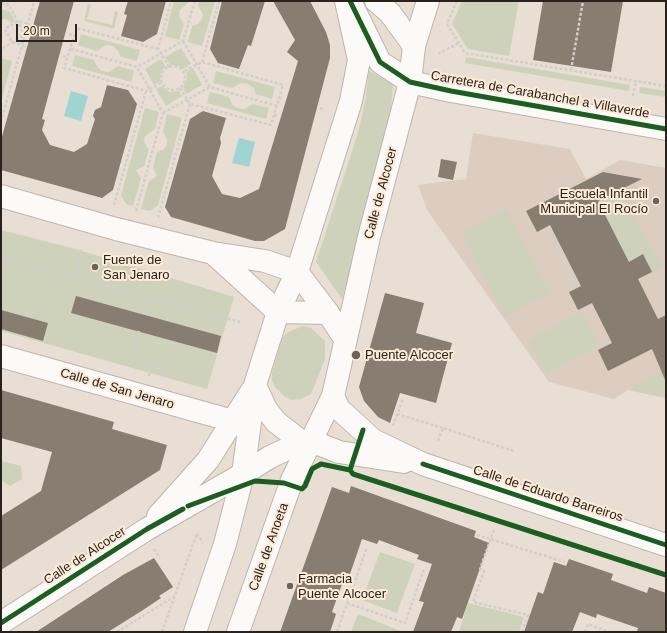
<!DOCTYPE html>
<meta charset="utf-8">
<style>
body{margin:0}
#map{position:relative;width:667px;height:633px;overflow:hidden;background:#e8ded3;font-family:Helvetica,sans-serif}
canvas{display:block}
.frame{position:absolute;inset:0;border:2px solid #29221c;pointer-events:none}
.scale{position:absolute;left:16px;top:24px;width:61px;height:18px;box-sizing:border-box;border:2px solid #29221c;border-top:0;padding-left:5px;font-size:12px;line-height:14px;white-space:nowrap;color:#29221c;-webkit-text-stroke:3px #fdebd8;paint-order:stroke}
</style>
<div id="map">
<canvas width="667" height="633"></canvas>
<div class="frame"></div>
<div class="scale">20 m</div>
</div>
<script>
const context = document.querySelector('canvas').getContext('2d');
context.lineJoin = 'round';
function paint(path, color) { context.fillStyle = color; context.fill(path, 'evenodd'); }
const poly = rows => new Path2D(rows.map(r => 'M' + r).join(''));
function strokePath(path, color, width, dash) { context.strokeStyle = color; context.lineWidth = width; context.lineCap = dash ? 'butt' : 'round'; context.setLineDash(dash || []); context.stroke(path); }
function drawText(font, color, halo, rows, align = 'center') {
  context.font = font + ' Helvetica,sans-serif'; context.lineWidth = 4; context.setLineDash([]); context.textBaseline = 'middle'; context.strokeStyle = halo; context.fillStyle = color; for (const [text, x, y, turn = 0] of rows) {
    context.save(); context.translate(x, y); context.rotate((+turn || 0) * Math.PI / 180); context.textAlign = isNaN(turn) ? turn : align; if (halo) context.strokeText(text, 0, 0); context.fillText(text, 0, 0); context.restore();
  }
}
paint(poly([
 [473,133,570,149,586,179,620,160,666,168,666,398,628,390,614,399,549,382,427,210,418,185,466,179]
]), '#ddcdc0');
paint(poly([
 [174,1,190,1,180,10,179,16,184,24,179,40,165,36],
 [199,1,215,1,202,46,188,42,192,26,198,24,202,19,203,14,198,6],
 [462,1,519,1,509,56,468,49,452,24],
 [88,4,91,4,87,19,112,25,115,11,118,12,114,29,84,21],
 [1,9,9,11,15,21,11,23,6,19,1,20],
 [81,34,140,50,137,61,121,57,118,51,113,46,106,45,97,51,78,45],
 [181,48,191,64,183,69,177,65,170,65,165,57],
 [75,55,94,60,97,66,102,71,109,72,118,66,134,71,131,82,72,66],
 [466,57,630,85,629,91,465,63],
 [1,58,12,61,1,102],
 [161,59,166,67,161,71,160,82,154,85,145,69],
 [193,68,202,85,186,94,183,88,187,79,186,72],
 [216,71,275,87,272,99,256,94,254,88,248,84,241,83,232,88,213,83],
 [369,71,393,83,391,110,365,216,342,299,316,262,358,133,366,97],
 [162,86,169,92,179,91,182,96,166,106,156,89],
 [640,87,666,91,666,97,639,93],
 [210,92,229,97,232,104,237,108,244,109,253,104,269,108,266,119,207,103],
 [145,108,159,112,155,129,145,136,144,142,149,150,144,166,136,170,141,178,133,206,126,204,121,195],
 [167,114,182,118,158,205,150,211,141,209,149,181,157,176,153,168,157,152,163,150,167,145,167,139,163,132],
 [616,188,663,266,652,272,643,254,629,262,598,201,612,194],
 [506,209,550,292,505,317,461,233],
 [1,230,72,248,234,297,207,389,1,331],
 [582,311,601,345,546,374,528,340],
 [303,326,311,328,325,341,325,359,311,394,301,399,291,400,285,397,275,387,272,380,272,373,282,338,288,332],
 [661,370,666,371,666,398,628,390],
 [2,461,21,466,22,479,10,486,1,480],
 [380,552,415,564,397,613,362,600],
 [468,603,524,617,519,632,459,632],
 [358,614,403,632,351,632]
]), '#ced2bb');
paint(poly([
 [71,91,88,96,81,121,64,116],
 [239,138,255,142,249,167,232,163]
]), '#9fd4d2');
paint(poly([
 [40,1,74,1,42,119,45,120,42,130,50,145,74,152,87,144,95,119,93,116,95,110,101,107,107,85,128,90,137,104,113,190,102,198,1,170,1,140],
 [128,1,166,1,157,34,143,42,121,36,127,15,124,14],
 [222,1,265,1,251,46,248,45,239,69,218,63,210,49],
 [273,1,310,1,326,32,330,45,330,58,285,229,264,241,255,241,171,217,165,207,190,119,203,111,226,118,220,138,221,143,212,176,222,194,240,198,259,189,298,61,287,52,295,40],
 [543,1,623,1,611,72,533,60],
 [441,159,457,162,453,180,438,177],
 [603,172,642,179,598,201,629,262,643,254,652,272,638,279,658,319,666,315,666,382,652,349,608,371,598,350,612,343,592,303,578,310,569,292,581,286,550,225,537,232,526,211],
 [385,293,424,303,416,333,452,343,436,403,400,393,390,423,378,417,364,401,359,387],
 [76,296,221,336,217,353,71,313],
 [1,310,48,323,43,341,1,329],
 [1,390,114,422,112,429,167,445,160,470,1,570,1,516,41,491,52,452,1,438],
 [351,486,476,531,474,537,489,543,462,619,457,617,451,632,413,632,424,602,419,601,432,564,417,559,419,555,379,540,377,544,362,539,350,574,346,573,332,612,336,614,330,632,280,632,332,487,349,493],
 [154,558,173,587,159,596,161,598,143,610,108,632,36,632,123,575],
 [569,559,613,574,611,580,647,593,649,587,666,593,666,632,637,632,638,628,597,614,596,618,580,612,572,632,524,632,538,592,543,594,554,562,566,566]
]), '#877d71');
const minor = poly([
 [350,1,380,62,410,82,451,91,666,129],
 [376,1,390,13,414,46],
 [1,196,116,229,213,253,265,261,297,272,328,313],
 [213,253,278,312],
 [1,356,233,421],
 [333,396,339,409,373,440,423,464,666,545],
 [195,632,225,544,243,474],
 [238,632,292,480,311,441,339,452,404,462]
]);
const major = poly([
 [278,312,328,313,345,339],
 [255,385,266,409,276,422,302,442],
 [243,474,255,385,278,312,297,272,351,101,359,60,346,1],
 [158,516,208,460,251,392],
 [1,623,147,529,243,474,270,457,302,442,311,441,333,396,369,237,410,82,414,46,428,1]
]);
strokePath(minor, '#bdb5ad', 24);
strokePath(major, '#bdb5ad', 24);
strokePath(poly([
 [457,1,447,24,465,53,666,86],
 [1,3,9,5,25,35,1,49],
 [69,34,75,36],
 [183,41,210,87,277,106],
 [25,46,12,42,5,29,18,21,31,25],
 [71,49,137,67,183,41,195,1],
 [158,49,77,28,64,68,146,91,162,83],
 [438,54,459,43],
 [63,56,68,57],
 [202,62,219,1],
 '161 78a12 12 0 1 1 24 0a12 12 0 1 1-24 0Z',
 [169,67,158,49,171,1],
 [571,70,583,1],
 [180,88,190,104,271,125,283,85,202,62,184,71],
 [633,96,636,81],
 [279,98,283,99],
 [320,108,323,109],
 [163,113,210,87],
 [274,115,278,116],
 [1,122,34,1],
 [114,205,146,91],
 [136,211,163,113,137,67],
 [158,218,190,104],
 [550,229,577,282,568,286,561,272],
 [553,245,573,284],
 [1,257,240,322],
 '87 267a8 8 0 1 1 16 0a8 8 0 1 1-16 0Z',
 [79,262,82,249],
 [103,269,109,270,112,258],
 [76,277,79,262,87,264],
 [106,285,109,270],
 [143,314,147,297],
 [179,324,184,307],
 [139,331,133,363,151,366],
 [149,376,151,366,168,371,175,341],
 [397,414,443,428],
 [393,426,403,398],
 [438,441,443,428,514,451],
 [494,530,480,569,484,571,473,602,528,615,522,632],
 [197,534,203,543],
 [477,535,565,562],
 [154,549,160,558],
 [347,603,405,623,424,569],
 [117,632,175,596],
 [162,632,197,533],
 [337,632,367,547],
 [585,632,588,624,609,632]
]), '#d2cfcb', 2.5, [3, 2]);
strokePath(minor, '#fcfaf8', 22);
strokePath(major, '#fcfaf8', 22);
strokePath(poly([
 [350,1,380,62,410,82,451,91,666,129],
 [363,430,350,470,353,474,666,575],
 [423,464,666,545],
 [188,506,255,481,284,483,302,489,305,486,312,469,321,464,350,470],
 [1,623,147,529,183,509]
]), '#1b5e20', 5);
for (const [x, y, r, color] of [
 [656,201,4,"#6c645c"],
 [95,267,4,"#6c645c"],
 [356,355,5,"#6c645c"],
 [290,586,4,"#6c645c"]
]) { const dot = new Path2D(); dot.arc(x, y, r, 0, 2 * Math.PI); context.fillStyle = color; context.fill(dot); strokePath(dot, '#fdebd8', 1.5); }
drawText('13px', '#29221c', '#fdebd8', [
 ["Carretera de Carabanchel a Villaverde",540,95,10],
 ["Calle de Alcocer",381,193,-75],
 ["Calle de San Jenaro",117,389,16],
 ["Calle de Eduardo Barreiros",548,494,18],
 ["Calle de Anoeta",269,547,-70],
 ["Calle de Alcocer",85,556,-33]
]);
drawText('13px', '#29221c', '#fdebd8', [
 ["Escuela Infantil",648,194,"right"],
 ["Municipal El Rocío",648,209,"right"],
 ["Fuente de",103,260],
 ["San Jenaro",103,275],
 ["Puente Alcocer",365,355],
 ["Farmacia",298,579],
 ["Puente Alcocer",298,594]
], 'left');
</script>
